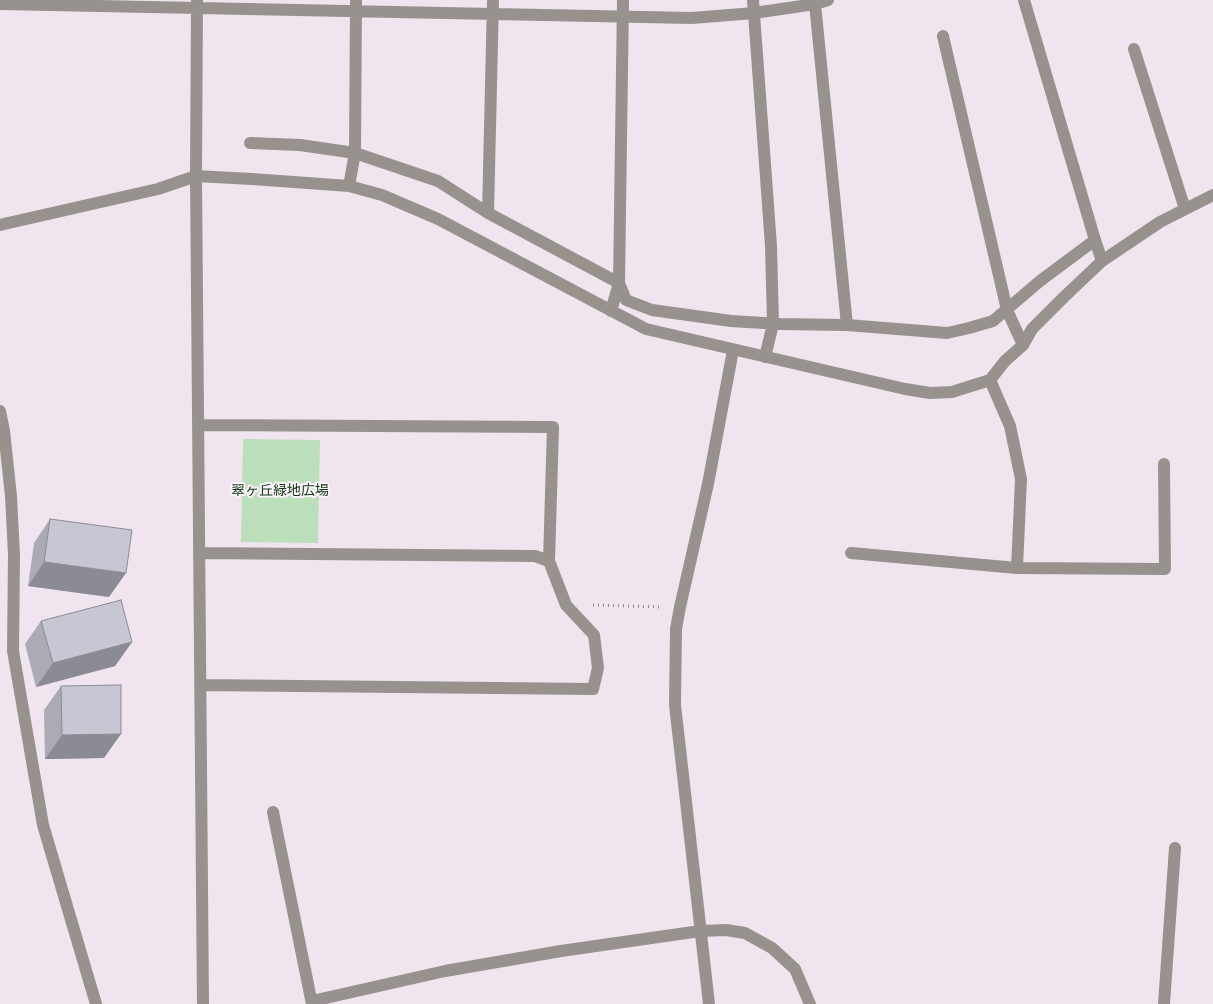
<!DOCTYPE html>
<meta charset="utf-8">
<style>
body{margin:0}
canvas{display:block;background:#f0e4ef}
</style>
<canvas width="1213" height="1004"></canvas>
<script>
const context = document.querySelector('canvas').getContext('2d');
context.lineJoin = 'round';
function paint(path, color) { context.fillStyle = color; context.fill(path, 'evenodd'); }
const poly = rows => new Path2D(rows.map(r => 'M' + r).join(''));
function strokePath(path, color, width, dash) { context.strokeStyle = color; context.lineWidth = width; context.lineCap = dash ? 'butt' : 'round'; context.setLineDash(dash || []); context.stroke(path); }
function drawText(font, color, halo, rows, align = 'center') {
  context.font = font + ' "Open Sans","Noto Sans JP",sans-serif'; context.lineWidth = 4; context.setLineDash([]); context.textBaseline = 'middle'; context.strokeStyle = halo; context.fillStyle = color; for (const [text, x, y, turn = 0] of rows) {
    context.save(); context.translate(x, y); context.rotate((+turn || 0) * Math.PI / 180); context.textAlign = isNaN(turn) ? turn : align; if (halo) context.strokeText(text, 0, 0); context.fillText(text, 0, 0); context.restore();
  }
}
paint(poly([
 [243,439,320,440,318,543,241,542]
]), '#bcdfbb');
strokePath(poly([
 [593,605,662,607]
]), '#8f868e', 3, [1, 4]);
strokePath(poly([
 [197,0,196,176,203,1004],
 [753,0,771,246,773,324,765,357],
 [1024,0,1095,240,1102,261],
 [0,4,692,18,754,13,815,4,828,0],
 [815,4,847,325],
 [943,36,1007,310,1023,345],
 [1134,49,1185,209],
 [250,143,300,145,355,153,438,181,488,213,619,283,626,300,652,310,731,321,780,324,847,325,947,333,969,328,993,321,1040,281,1095,240],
 [349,186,355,153,356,0],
 [488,213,493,0],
 [0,225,158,189,196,176,252,179,349,186,382,195,438,219,646,329,905,389,930,393,952,392,990,380,1005,361,1023,345,1032,329,1064,297,1102,261,1160,222,1213,195],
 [611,311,619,283,623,0],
 [990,380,1010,426,1021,479,1017,568,1165,569,1164,464],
 [0,411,4,431,11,496,14,555,13,651,43,825,96,1004],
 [198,425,553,427,549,561,566,605,594,635,598,668,593,689,200,685],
 [199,553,535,556,549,561],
 [851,553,1017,568],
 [273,812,312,1004],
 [312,1001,445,971,561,951,700,931,726,930,745,933,772,948,795,969,810,1004],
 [709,1004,675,705,676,629,680,607,708,484,733,350],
 [1164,1004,1175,848]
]), '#97928e', 12);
paint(poly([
 [50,519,109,597,28,586,34,543],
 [41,621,132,642,115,666,36,687,25,644],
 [61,686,104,758,45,759,44,710]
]), '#ababb6');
paint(poly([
 [44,562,126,573,109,597,28,586],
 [132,642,115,666,36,687,53,663],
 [121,734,104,758,45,759,62,735]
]), '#8b8b94');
const building = poly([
 [50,519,132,530,126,573,44,562,50,519],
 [121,600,132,642,53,663,41,621,121,600],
 [121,685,121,734,62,735,61,686,121,685]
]);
paint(building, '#c7c7d4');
strokePath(building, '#8b8b94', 1);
drawText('14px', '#0c3910', '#fef1fc', [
 ["翠ヶ丘緑地広場",280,491]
]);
</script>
